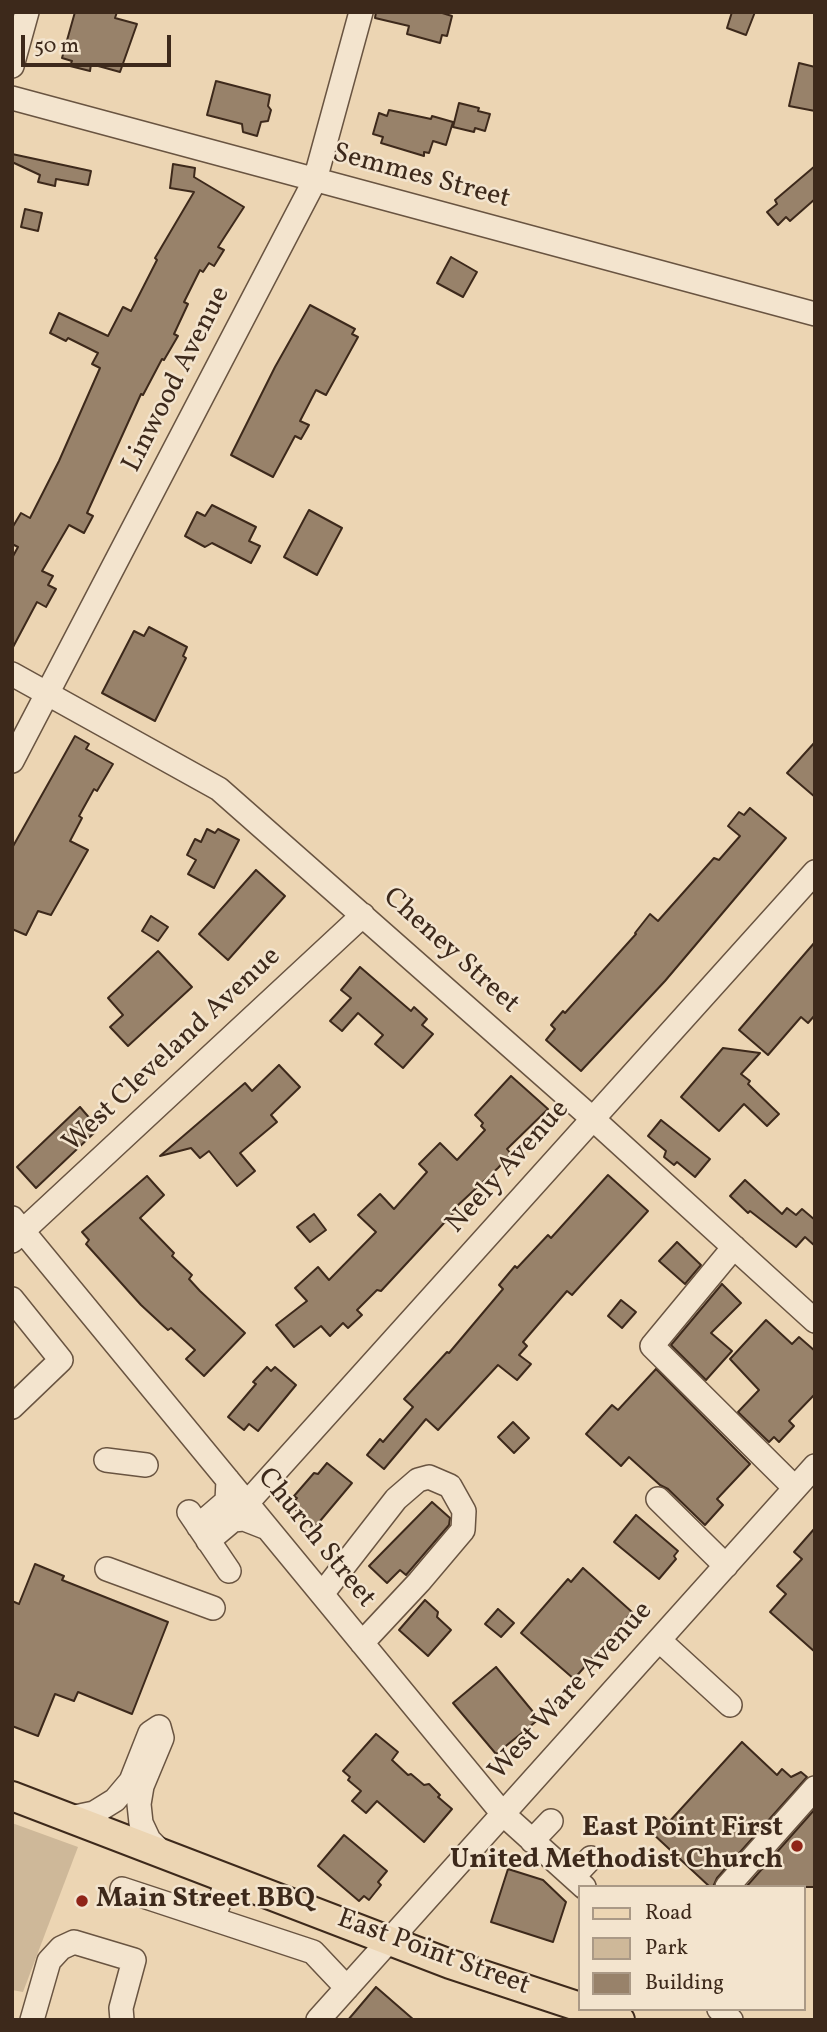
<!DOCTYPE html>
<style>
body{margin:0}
#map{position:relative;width:827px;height:2032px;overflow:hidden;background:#ecd5b3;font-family:Vollkorn,serif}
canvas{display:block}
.frame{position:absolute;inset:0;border:14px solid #3d291b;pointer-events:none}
.legend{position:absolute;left:578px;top:1885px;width:228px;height:126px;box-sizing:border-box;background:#f3e4ce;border:2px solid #aa9986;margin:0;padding:9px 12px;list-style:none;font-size:21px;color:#3d291b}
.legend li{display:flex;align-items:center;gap:14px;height:35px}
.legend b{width:35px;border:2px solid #aa9986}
.scale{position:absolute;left:21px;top:35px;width:150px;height:32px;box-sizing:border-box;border:4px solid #3d291b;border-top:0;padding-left:9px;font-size:21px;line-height:24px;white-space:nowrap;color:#3d291b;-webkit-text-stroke:5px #f3e4ce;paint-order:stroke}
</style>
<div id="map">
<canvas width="827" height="2032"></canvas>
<div class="frame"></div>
<ul class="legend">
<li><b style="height:9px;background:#ecd5b3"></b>Road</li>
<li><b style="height:19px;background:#ceb899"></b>Park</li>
<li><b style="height:19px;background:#98826a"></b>Building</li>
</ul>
<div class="scale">50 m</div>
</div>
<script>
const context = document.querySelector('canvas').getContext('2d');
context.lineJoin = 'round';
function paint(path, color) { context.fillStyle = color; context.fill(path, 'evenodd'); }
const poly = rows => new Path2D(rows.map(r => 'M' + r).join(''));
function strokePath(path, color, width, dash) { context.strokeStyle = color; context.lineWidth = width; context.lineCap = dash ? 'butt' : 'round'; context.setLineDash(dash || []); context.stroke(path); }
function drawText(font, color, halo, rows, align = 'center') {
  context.font = font + ' Vollkorn,serif'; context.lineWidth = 5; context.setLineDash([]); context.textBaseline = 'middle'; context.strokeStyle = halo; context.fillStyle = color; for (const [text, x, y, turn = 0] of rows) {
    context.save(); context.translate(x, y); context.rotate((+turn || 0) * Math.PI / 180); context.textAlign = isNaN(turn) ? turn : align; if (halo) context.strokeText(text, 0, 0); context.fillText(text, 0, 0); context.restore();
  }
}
paint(poly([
 [12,1823,78,1847,23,1992,12,1990]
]), '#ceb899');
const building = poly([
 [75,12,117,12,115,18,137,24,120,72,91,64,90,71,70,66,72,61,62,58,75,12],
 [376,12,439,12,452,16,447,36,442,35,440,43,407,34,409,26,375,18,376,12],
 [732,12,755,12,746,35,727,28,732,12],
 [799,63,815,67,815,111,789,106,799,63],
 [216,81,270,95,268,106,271,110,268,121,261,122,257,136,243,132,242,124,207,115,216,81],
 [459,103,479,108,478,111,490,114,485,131,475,128,474,132,453,127,459,103],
 [389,110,431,119,432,116,453,122,446,145,433,141,429,153,424,152,424,156,381,143,383,137,373,134,379,113,387,116,389,110],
 [12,154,91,171,88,185,56,179,55,186,38,182,40,175,12,162,12,154],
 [173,164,195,168,194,177,244,207,218,247,224,250,214,266,209,263,203,272,200,270,184,302,188,304,174,334,178,336,164,360,162,359,143,395,141,394,87,513,93,516,84,533,69,525,42,571,53,576,48,585,56,589,46,607,37,602,12,649,12,558,18,547,12,544,12,528,21,513,30,518,59,461,100,368,92,364,98,353,68,338,66,341,50,333,59,313,108,336,123,307,131,311,157,260,155,258,194,192,170,188,173,164],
 [815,166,815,199,790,221,786,217,778,225,767,212,777,204,775,200,815,166],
 [25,209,42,213,38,231,21,227,25,209],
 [451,257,477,272,463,297,437,283,451,257],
 [310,305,355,329,352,334,358,337,326,395,316,390,300,421,309,425,301,439,295,436,273,477,231,455,275,367,310,305],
 [212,505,256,527,249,541,260,546,251,563,212,543,205,547,185,536,197,512,205,516,212,505],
 [309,510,342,528,317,575,284,557,309,510],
 [149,627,187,647,183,656,186,658,155,721,102,693,134,631,144,636,149,627],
 [75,736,89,744,86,749,113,764,97,791,94,789,79,816,82,818,70,841,88,850,51,915,38,911,26,935,12,929,12,848,75,736],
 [815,742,815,797,787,773,815,742],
 [750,808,786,838,665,981,581,1071,546,1040,555,1029,551,1025,563,1011,565,1013,636,934,635,933,650,914,658,921,714,858,719,860,740,836,728,826,739,812,744,815,750,808],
 [207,829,215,833,218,829,239,840,214,888,188,874,196,860,187,855,195,839,201,842,207,829],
 [256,870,285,896,228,960,199,934,256,870],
 [151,916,168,927,158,941,142,931,151,916],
 [815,942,815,1015,808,1023,801,1017,768,1055,739,1030,815,942],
 [158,951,192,987,128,1046,110,1027,123,1015,108,998,158,951],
 [360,967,411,1011,414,1007,427,1019,422,1025,433,1034,403,1068,375,1044,383,1035,358,1013,342,1031,330,1021,351,998,341,990,360,967],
 [723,1048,760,1053,741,1074,750,1081,748,1084,779,1114,767,1126,744,1104,719,1131,681,1097,723,1048],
 [279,1065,300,1087,271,1115,277,1122,240,1153,255,1171,237,1186,209,1151,200,1158,191,1148,160,1156,245,1083,252,1091,279,1065],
 [511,1076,548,1109,507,1149,511,1154,498,1168,456,1207,457,1209,381,1291,377,1290,357,1310,362,1315,348,1328,343,1323,330,1336,321,1326,294,1347,276,1325,307,1301,295,1288,318,1267,329,1280,376,1232,358,1215,380,1194,394,1209,427,1172,419,1164,440,1143,457,1160,485,1130,481,1126,483,1123,475,1115,511,1076],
 [80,1107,92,1121,88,1124,95,1132,36,1188,17,1167,80,1107],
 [661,1120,710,1159,695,1177,677,1162,674,1165,664,1157,666,1151,648,1136,661,1120],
 [608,1175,648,1211,572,1295,567,1291,523,1342,527,1346,519,1355,531,1364,517,1380,498,1365,438,1430,426,1419,384,1469,367,1455,380,1439,383,1442,413,1407,404,1399,447,1352,449,1353,503,1289,499,1285,515,1266,517,1268,548,1235,551,1238,608,1175],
 [147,1176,164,1195,140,1218,174,1253,172,1256,192,1275,189,1279,200,1291,245,1333,204,1376,186,1359,195,1350,171,1328,168,1330,141,1305,86,1244,89,1240,82,1232,147,1176],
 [745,1180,782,1214,787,1208,796,1215,802,1209,815,1220,815,1246,805,1237,796,1247,750,1211,748,1213,730,1196,745,1180],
 [314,1214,326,1230,310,1242,297,1227,314,1214],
 [677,1242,701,1265,685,1284,659,1261,677,1242],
 [722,1284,741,1303,711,1333,732,1351,706,1380,671,1345,722,1284],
 [621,1300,636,1312,622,1328,608,1316,621,1300],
 [766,1320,792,1344,799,1337,815,1351,815,1394,789,1421,794,1426,779,1442,774,1437,769,1442,738,1412,759,1390,730,1359,766,1320],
 [267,1367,271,1371,275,1367,296,1385,258,1431,249,1424,244,1430,228,1417,256,1384,253,1382,267,1367],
 [656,1369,750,1464,717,1499,723,1505,705,1525,668,1489,660,1485,629,1457,621,1466,586,1434,612,1405,618,1410,656,1369],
 [513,1422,529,1438,514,1453,498,1437,513,1422],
 [327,1463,352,1483,315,1527,291,1506,297,1498,294,1496,314,1473,318,1474,327,1463],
 [432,1502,450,1518,449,1525,406,1575,400,1570,387,1583,369,1566,432,1502],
 [636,1515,678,1551,674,1556,676,1559,659,1579,614,1542,636,1515],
 [815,1528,815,1652,770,1612,786,1594,777,1586,802,1559,794,1552,815,1528],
 [35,1564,64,1576,62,1580,168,1622,132,1714,78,1692,74,1701,55,1694,38,1736,12,1726,12,1601,19,1604,35,1564],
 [583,1568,632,1612,574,1679,521,1633,568,1579,571,1582,583,1568],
 [425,1600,438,1612,437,1617,451,1630,428,1656,399,1630,425,1600],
 [498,1609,514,1623,501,1637,485,1624,498,1609],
 [496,1667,539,1719,496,1754,453,1703,496,1667],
 [376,1734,398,1752,392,1760,408,1775,411,1774,424,1785,429,1784,440,1795,438,1797,452,1809,424,1842,377,1801,366,1813,352,1801,361,1791,348,1780,350,1777,343,1771,376,1734],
 [742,1742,777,1775,782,1769,791,1777,801,1772,807,1777,717,1878,713,1887,710,1887,651,1832,664,1817,669,1822,742,1742],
 [815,1809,815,1887,746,1887,815,1809],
 [344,1835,387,1871,378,1882,381,1885,369,1900,364,1896,359,1901,318,1866,344,1835],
 [508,1869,543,1880,566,1902,553,1942,491,1922,508,1869],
 [376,1987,414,2020,348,2020,376,1987]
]);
paint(building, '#98826a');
strokePath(building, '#3d291b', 2);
const minor = poly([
 [12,66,27,12],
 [12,98,815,314],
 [12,674,219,789,593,1119,815,1321],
 [12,761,315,180,361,12],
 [12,1218,503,1814,584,1887],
 [12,1241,363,915],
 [734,1247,652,1346,795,1488],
 [12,1299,61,1360,12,1407],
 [106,1460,146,1465],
 [658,1499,726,1566],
 [247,1503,815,872],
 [189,1512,229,1571],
 [198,1526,227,1501,228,1480],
 [208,1541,233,1520,244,1519,267,1528],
 [107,1569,213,1608],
 [322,1594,396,1499,418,1480,429,1477,450,1486,464,1511,463,1530,419,1582,362,1643],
 [659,1640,730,1705],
 [70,1818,94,1813,115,1800,131,1781,150,1733,159,1727,162,1738,142,1786,139,1804,141,1823,149,1840,162,1853],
 [532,1841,551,1821],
 [573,1877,591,1858],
 [228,1878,213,1919,313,1952,347,1988],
 [727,1887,815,1788],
 [122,1889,213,1919],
 [719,2009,731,2020],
 [32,2020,49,1961,61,1948,74,1942,134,1960,121,2008,122,2020],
 [318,2020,815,1466]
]);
const major = poly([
 [12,1796,450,1964,580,2007],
 [588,2009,620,2020]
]);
strokePath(minor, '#695441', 26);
strokePath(major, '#3d291b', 32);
strokePath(minor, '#f3e4ce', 23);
strokePath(major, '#ecd5b3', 28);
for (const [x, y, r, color] of [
 [797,1846,7,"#8f2418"],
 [82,1901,7,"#8f2418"]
]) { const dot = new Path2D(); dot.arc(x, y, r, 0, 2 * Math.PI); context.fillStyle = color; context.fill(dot); strokePath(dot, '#f3e4ce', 2.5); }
drawText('28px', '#3d291b', '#f3e4ce', [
 ["Semmes Street",421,178,15],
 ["Linwood Avenue",178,380,-63],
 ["Cheney Street",450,952,42],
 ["West Cleveland Avenue",173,1051,-43],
 ["Neely Avenue",509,1168,-48],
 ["Church Street",315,1539,51],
 ["West Ware Avenue",572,1692,-48],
 ["East Point Street",433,1954,20]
]);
drawText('bold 28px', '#3d291b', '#f3e4ce', [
 ["East Point First",783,1830],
 ["United Methodist Church",783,1862],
 ["Main Street BBQ",96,1901,"left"]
], 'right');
</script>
